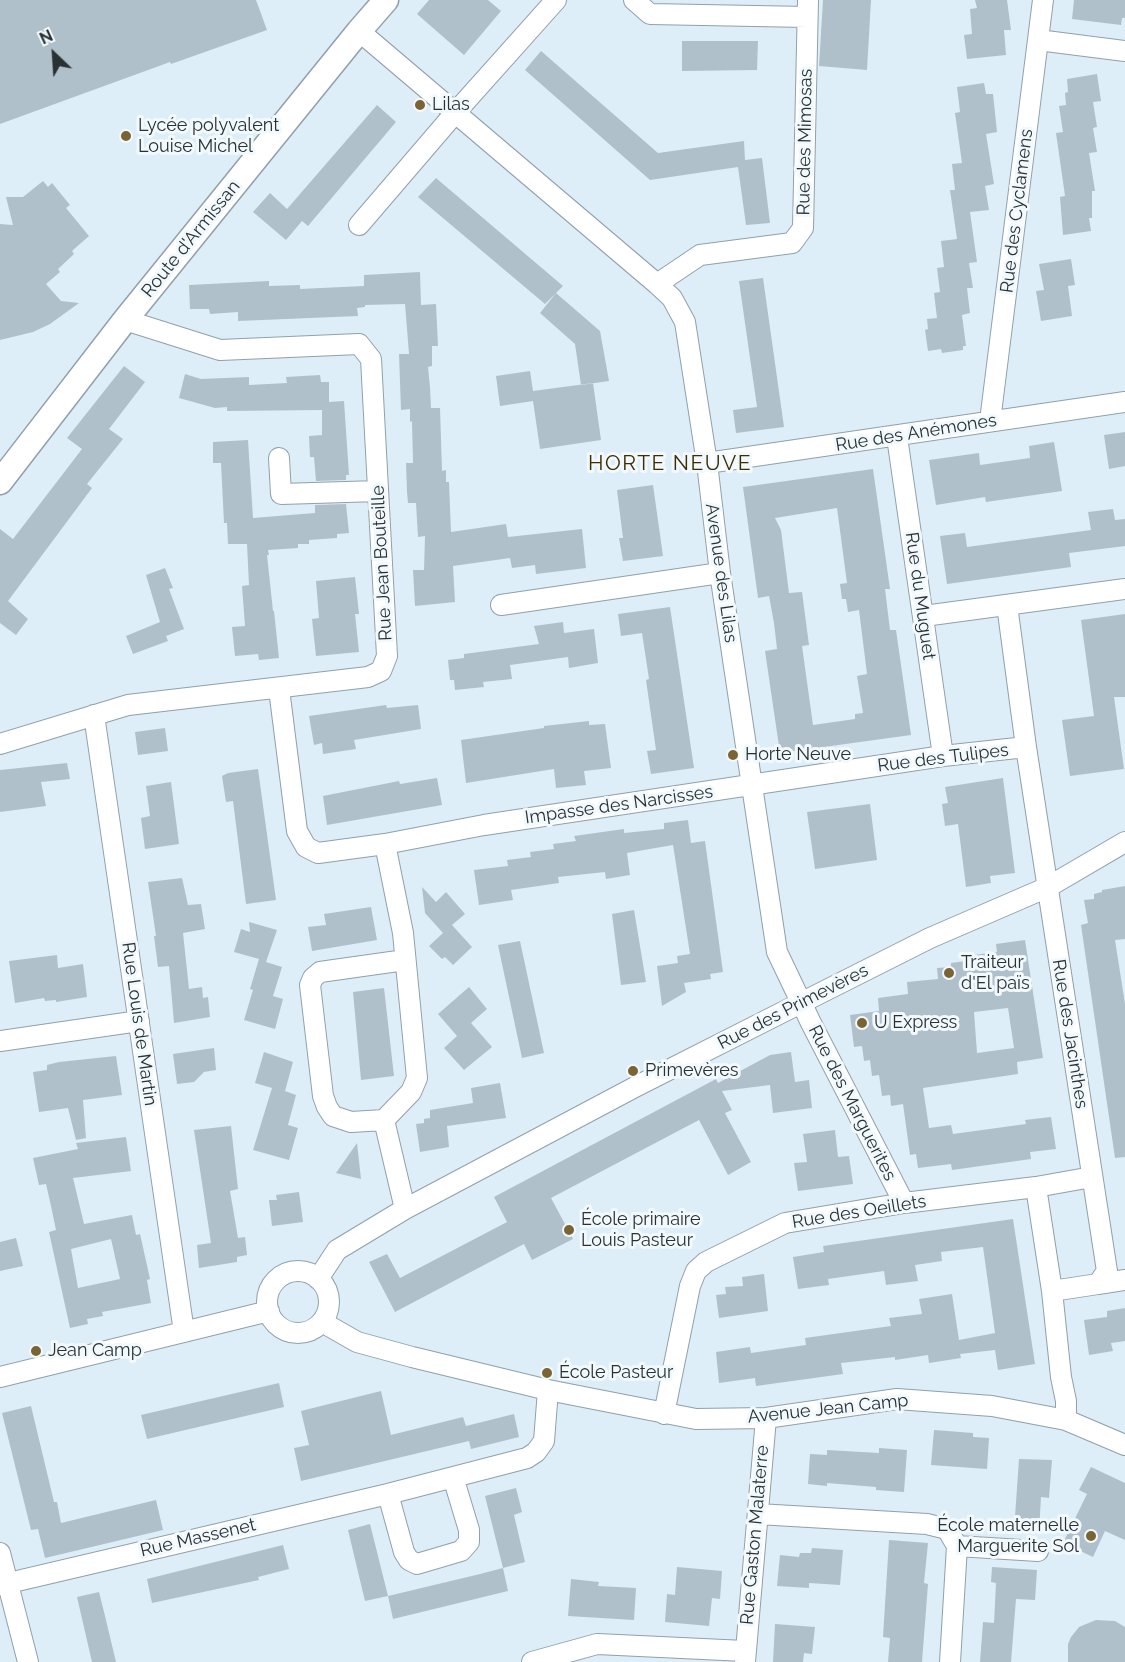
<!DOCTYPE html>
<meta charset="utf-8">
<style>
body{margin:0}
#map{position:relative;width:1125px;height:1662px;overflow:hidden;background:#ddeef8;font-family:Raleway,sans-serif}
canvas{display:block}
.north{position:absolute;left:24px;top:24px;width:60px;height:60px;-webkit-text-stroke:4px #f2f9fd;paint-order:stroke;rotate:335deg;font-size:16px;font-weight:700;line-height:24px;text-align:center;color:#2a3135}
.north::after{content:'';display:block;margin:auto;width:21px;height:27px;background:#2a3135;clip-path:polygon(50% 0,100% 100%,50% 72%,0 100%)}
</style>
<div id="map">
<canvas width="1125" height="1662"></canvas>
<div class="north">N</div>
</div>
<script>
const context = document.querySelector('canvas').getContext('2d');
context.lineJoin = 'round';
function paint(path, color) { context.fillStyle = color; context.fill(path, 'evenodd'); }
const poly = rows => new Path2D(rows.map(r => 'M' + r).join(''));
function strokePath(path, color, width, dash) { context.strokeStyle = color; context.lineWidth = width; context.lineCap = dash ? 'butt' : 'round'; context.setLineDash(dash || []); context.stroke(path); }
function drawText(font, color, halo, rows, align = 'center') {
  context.font = font + ' Raleway,sans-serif'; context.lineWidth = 6; context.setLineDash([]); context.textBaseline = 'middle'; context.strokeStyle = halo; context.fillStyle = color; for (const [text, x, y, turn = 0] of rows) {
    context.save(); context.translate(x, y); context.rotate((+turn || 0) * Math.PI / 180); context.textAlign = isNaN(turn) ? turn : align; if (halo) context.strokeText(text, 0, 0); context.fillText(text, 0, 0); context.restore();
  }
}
paint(poly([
 [0,0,256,0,267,30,171,64,170,62,0,124],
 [429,0,488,0,501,11,464,55,417,14],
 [823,0,871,0,867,70,819,66],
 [975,0,1007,0,1011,30,1004,30,1006,55,967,59,964,35,972,34,970,9,977,8],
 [1074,0,1125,0,1125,18,1122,18,1121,25,1072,19],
 [682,41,758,41,757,70,682,71],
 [541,51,658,153,744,141,745,160,762,158,770,223,746,225,738,167,650,180,525,70],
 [1097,74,1101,101,1093,102,1097,127,1093,128,1097,152,1089,153,1095,191,1092,191,1092,218,1089,218,1091,231,1063,235,1060,197,1065,196,1056,133,1063,132,1059,106,1066,105,1065,93,1068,92,1067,79],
 [984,83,986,94,993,94,997,132,986,134,994,184,985,186,989,210,970,212,977,262,969,263,973,288,967,288,970,313,962,315,966,346,963,346,963,350,942,353,941,349,928,351,925,330,928,329,927,319,937,318,934,293,940,292,937,268,944,267,941,241,957,239,950,190,955,190,952,164,962,163,955,113,960,112,957,87],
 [377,105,396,122,308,226,302,221,286,240,253,212,270,193,287,209],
 [436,178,563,286,545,304,418,197],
 [43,181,48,187,52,183,70,205,66,208,89,236,72,251,74,254,58,269,60,272,46,284,61,301,79,303,50,324,33,332,0,340,0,224,13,225,6,197,23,197],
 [1071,259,1075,285,1068,286,1072,316,1041,321,1036,291,1044,290,1039,264],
 [420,272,421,305,436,304,438,346,432,346,432,366,428,367,430,387,431,408,440,408,442,471,446,470,446,482,449,482,451,532,506,524,508,537,582,529,586,568,536,574,535,565,512,568,510,558,453,566,455,602,415,606,413,570,424,570,425,536,418,537,416,503,408,503,407,492,406,463,413,463,412,421,410,422,410,409,401,410,399,354,409,354,405,304,365,305,365,307,357,308,358,316,238,321,238,312,210,314,209,309,190,309,189,285,269,281,269,286,300,285,300,289,364,286,364,275],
 [763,278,784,427,736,433,733,410,757,407,739,281],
 [556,293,600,331,609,381,581,385,575,344,540,313],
 [124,366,145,382,109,429,123,439,87,484,92,488,8,601,28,619,16,635,0,623,0,529,13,539,82,449,67,438],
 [530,371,533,391,593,383,601,440,540,449,533,401,500,406,496,376],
 [185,374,201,379,249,377,249,385,287,383,286,377,320,375,321,382,329,382,329,402,344,401,349,475,346,475,346,480,316,481,314,457,310,457,309,436,322,435,322,410,227,411,227,407,215,408,179,398],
 [1125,432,1125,466,1109,469,1104,435],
 [248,440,253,518,315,513,315,505,346,504,349,533,337,534,337,538,309,540,309,544,298,544,298,548,268,550,269,555,267,555,273,611,274,611,279,658,259,660,258,654,235,656,232,627,245,626,242,586,249,585,247,544,228,544,227,523,224,523,221,463,213,463,213,442],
 [1054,442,1062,491,986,502,985,497,936,505,929,460,979,453,980,465,1030,458,1029,446],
 [873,469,890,589,885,589,890,630,896,630,911,735,780,753,765,651,777,649,774,623,769,596,758,598,743,487],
 [837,508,847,583,840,584,842,599,846,599,848,612,859,610,867,674,857,676,863,713,855,714,855,719,813,725,802,646,809,645,802,592,789,593,781,530,775,518],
 [653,485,663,556,623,561,619,538,623,538,617,490],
 [1113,509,1115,520,1125,519,1125,546,1069,553,1071,567,947,584,940,536,965,533,967,547,1091,530,1088,512],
 [165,568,173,588,169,589,184,629,166,636,168,641,133,654,126,636,160,622,146,575],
 [355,577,359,614,355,614,359,652,316,656,312,619,319,618,316,581],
 [670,607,694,768,651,774,647,751,656,750,646,680,649,679,642,633,621,636,618,614],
 [1125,614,1125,697,1114,697,1124,769,1070,776,1062,720,1094,716,1081,620],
 [563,622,564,633,594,629,598,663,569,668,568,657,510,665,512,679,483,682,484,687,455,690,454,680,450,680,448,660,464,658,464,654,539,644,534,626],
 [386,705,387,708,418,705,421,729,354,740,356,749,323,754,322,743,314,745,309,716],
 [589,721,589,725,605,724,611,768,584,771,586,785,556,788,554,769,466,783,461,740,544,728,544,726],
 [165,728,168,751,138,755,135,732],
 [67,763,70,779,41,782,46,806,0,812,0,770],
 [258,769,276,900,246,904,233,801,226,802,222,776,228,773],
 [437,778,442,805,327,825,323,796,399,781,400,784],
 [1003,778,1015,873,990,876,991,883,966,887,958,824,945,826,942,804,948,803,945,787],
 [171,782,179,844,145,849,141,818,150,816,146,786],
 [870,804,877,860,815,869,807,812],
 [688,820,691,843,705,841,723,972,710,974,711,979,684,983,686,992,662,1006,657,966,678,963,677,956,690,954,673,845,627,853,630,875,606,879,605,872,558,877,559,883,511,890,513,900,479,905,474,870,508,866,507,860,531,857,530,852,554,849,553,844,576,841,574,836,624,829,624,833,664,829,664,823],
 [182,878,188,905,201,904,205,929,183,933,189,989,202,987,203,998,208,997,210,1017,174,1023,169,966,158,967,154,936,156,936,148,882],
 [1125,886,1125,939,1115,940,1125,1004,1125,1157,1115,1158,1081,925,1088,923,1084,900,1094,899,1094,894,1102,892,1102,890],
 [422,887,436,902,446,892,465,914,452,925,472,947,453,965,445,957,442,959,429,946,443,933,425,913],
 [371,907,377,940,312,951,308,927,326,925,324,914],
 [634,910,646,982,621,985,612,914],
 [249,922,277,930,266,962,282,967,273,996,283,999,275,1029,244,1020,253,990,250,989,259,959,234,952,241,929,250,932],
 [1025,940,1043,1058,1017,1062,1018,1074,923,1088,929,1128,951,1125,953,1134,1026,1124,1025,1120,1051,1117,1056,1149,1030,1152,1031,1159,952,1170,951,1164,918,1168,916,1154,910,1155,903,1104,891,1106,890,1095,882,1096,879,1075,872,1076,870,1060,864,1061,862,1046,854,1047,850,1015,879,1011,878,998,908,994,907,982,938,979,937,968,951,967,951,963,966,961,966,956,997,952,996,944],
 [1008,1008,1014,1048,977,1053,974,1012],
 [520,941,544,1053,522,1058,498,945],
 [57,955,58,968,83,964,87,997,56,1002,56,1000,45,1001,44,998,15,1003,9,961],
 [469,987,487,1009,471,1023,492,1047,464,1070,444,1048,457,1036,438,1014],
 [384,988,394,1076,361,1080,353,992],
 [214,1048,216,1070,204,1072,194,1082,177,1084,173,1054],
 [264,1052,293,1062,285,1091,296,1095,288,1125,298,1128,289,1160,253,1150,272,1088,255,1083],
 [791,1052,795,1082,809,1080,812,1108,773,1113,770,1085,722,1091,732,1110,725,1113,751,1162,728,1175,699,1120,551,1198,573,1239,532,1260,524,1244,395,1312,369,1262,387,1254,400,1278,507,1222,494,1197,716,1079,718,1083,770,1055],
 [116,1056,122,1095,83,1100,86,1138,76,1140,68,1108,39,1112,33,1072,47,1070,47,1065,59,1062],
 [500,1083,506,1118,447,1126,449,1147,420,1152,416,1124,424,1123,424,1119,430,1118,430,1110,473,1103,471,1088],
 [231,1126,238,1189,230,1191,238,1238,245,1237,247,1255,237,1257,237,1262,199,1268,197,1245,211,1243,194,1130],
 [835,1130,838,1157,849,1156,853,1184,798,1191,794,1163,807,1162,803,1134],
 [126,1137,131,1171,73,1178,84,1224,132,1215,136,1235,140,1234,150,1279,147,1280,151,1303,102,1312,103,1316,87,1319,88,1324,70,1328,49,1232,56,1230,51,1206,46,1184,39,1185,33,1158,78,1149,76,1143],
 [111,1239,120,1279,78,1288,71,1249],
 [357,1143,361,1179,336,1173],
 [299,1192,303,1222,272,1226,269,1200,277,1200,276,1195],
 [1013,1219,1035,1364,998,1370,995,1350,960,1354,961,1358,929,1363,928,1355,895,1360,895,1357,841,1363,843,1374,756,1386,755,1378,719,1383,716,1352,750,1347,751,1353,806,1345,805,1338,891,1326,889,1318,922,1314,919,1299,952,1294,959,1340,995,1333,983,1247,941,1252,942,1261,915,1265,918,1281,886,1285,884,1271,828,1279,829,1285,798,1289,793,1257,824,1252,823,1246],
 [16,1238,23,1266,0,1271,0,1242],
 [764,1274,768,1311,719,1318,716,1295,726,1294,725,1287,743,1286,742,1277],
 [1125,1308,1125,1341,1111,1343,1113,1351,1089,1355,1084,1320,1107,1317,1107,1311],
 [279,1383,284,1407,147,1439,141,1415],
 [381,1391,391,1435,463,1417,466,1426,514,1414,519,1437,471,1449,469,1441,301,1481,294,1448,309,1445,301,1411],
 [31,1406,54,1502,57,1502,61,1523,156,1500,163,1530,45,1558,38,1529,31,1530,2,1413],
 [934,1430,973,1433,973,1437,989,1438,987,1469,931,1465],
 [879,1448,907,1450,904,1492,876,1490,876,1487,827,1483,827,1486,808,1484,810,1454,827,1455,827,1450,879,1453],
 [1019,1459,1052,1460,1049,1498,1041,1497,1039,1532,1014,1531],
 [1091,1467,1125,1483,1125,1540,1105,1531,1093,1557,1063,1543,1087,1494,1079,1490],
 [516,1488,522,1512,514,1515,525,1562,503,1568,508,1591,393,1619,388,1596,365,1601,348,1530,370,1524,388,1596,480,1574,503,1568,485,1496],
 [889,1540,928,1543,924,1583,928,1584,922,1662,888,1662,890,1638,883,1637],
 [283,1545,289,1569,258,1577,259,1580,152,1603,147,1579],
 [812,1548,843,1550,840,1585,809,1583,809,1588,777,1586,780,1555,799,1557,800,1553,811,1553],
 [677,1567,722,1571,720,1599,712,1598,709,1626,665,1622,667,1594,675,1595],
 [992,1567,1037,1570,1035,1600,1016,1599,1011,1662,980,1662,983,1622,994,1623,996,1583,991,1582],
 [571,1579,599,1582,598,1586,636,1588,634,1620,568,1616],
 [99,1592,105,1616,116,1662,92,1662,77,1597],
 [1096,1620,1115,1621,1125,1627,1125,1662,1068,1662,1068,1644,1071,1637,1079,1627],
 [775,1624,815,1627,812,1654,804,1653,803,1662,773,1662]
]), '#b0c0cb');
const minor = poly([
 [634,0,650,14,807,17],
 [359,31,657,284,672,298,685,322,707,463,720,573,777,952,811,1023,904,1203],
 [1038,40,1125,51],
 [359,225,455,113,556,0],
 [657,284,700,255,792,243,803,228,808,0],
 [990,421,1043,0],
 [897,437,943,756],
 [279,458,281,494,378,491],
 [707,463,1125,402],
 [501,605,720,573],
 [1007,605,1026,747,1107,1271,1098,1284,1052,1291,1061,1377,1066,1401,1066,1420],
 [924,616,1125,589],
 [279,689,297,831,306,847,318,853,385,844,484,825,943,756,1026,747],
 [94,715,184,1332],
 [0,744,128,705,368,677,381,671,387,656,371,359,359,344,220,350,125,320],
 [385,844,403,933,417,1078,411,1092,384,1120,405,1209],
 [0,1041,139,1021],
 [384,1120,351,1122,333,1116,327,1107,323,1096,310,985,313,978,320,972,405,960],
 [1036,1187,1052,1291],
 '267 1302a31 31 0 1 1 62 0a31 31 0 1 1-62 0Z',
 [318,1279,337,1250,405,1209,635,1087,775,1016,930,938,1048,887,1125,842],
 [1098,1284,1125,1280],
 [322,1322,357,1342,412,1357,548,1390,696,1419,766,1418,897,1399,992,1406,1066,1420,1125,1445],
 [0,1377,269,1311],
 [664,1414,690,1286,696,1271,706,1262,785,1223,904,1203,1036,1187,1092,1177],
 [388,1494,404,1552,409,1560,417,1564,461,1551,469,1542,469,1530,453,1477],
 [758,1514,927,1524,947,1529,957,1546,950,1662],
 [957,1546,1038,1551],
 [0,1553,28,1662],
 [0,1585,388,1494,527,1458,536,1452,544,1441,548,1390],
 [532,1662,597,1644,745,1651],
 [745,1662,766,1418]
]);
const tertiary = poly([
 [0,482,125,320,359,31,386,0]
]);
strokePath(minor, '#91a0aa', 22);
strokePath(tertiary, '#91a0aa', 27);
strokePath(minor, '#fff', 20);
strokePath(tertiary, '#fff', 24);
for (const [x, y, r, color] of [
 [420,105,6,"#7b6434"],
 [126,136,6,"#7b6434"],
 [733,755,6,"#7b6434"],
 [949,973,6,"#7b6434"],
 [862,1023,6,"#7b6434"],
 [633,1071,6,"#7b6434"],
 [569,1230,6,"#7b6434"],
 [36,1351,6,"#7b6434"],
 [547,1373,6,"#7b6434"],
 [1091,1536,6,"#7b6434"]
]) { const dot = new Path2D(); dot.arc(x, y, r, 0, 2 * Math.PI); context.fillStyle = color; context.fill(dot); strokePath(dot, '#f2f9fd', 2); }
drawText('18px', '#2a3135', '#f2f9fd', [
 ["Lilas",432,105],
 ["Lycée polyvalent",138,126],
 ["Louise Michel",138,147],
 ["Horte Neuve",745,755],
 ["Traiteur",961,963],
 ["d'El païs",961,984],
 ["U Express",874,1023],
 ["Primevères",645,1071],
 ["École primaire",581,1220],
 ["Louis Pasteur",581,1241],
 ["Jean Camp",48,1351],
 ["École Pasteur",559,1373],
 ["École maternelle",1079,1526,"right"],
 ["Marguerite Sol",1079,1547,"right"]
], 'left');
drawText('18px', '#2a3135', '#f2f9fd', [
 ["Rue des Mimosas",805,142,-89],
 ["Rue des Cyclamens",1017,211,-83],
 ["Route d'Armissan",191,239,-51],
 ["Rue des Anémones",916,433,-9],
 ["Rue Jean Bouteille",382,563,-93],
 ["Avenue des Lilas",721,573,82],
 ["Rue du Muguet",920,596,82],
 ["Rue des Tulipes",943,758,-7],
 ["Impasse des Narcisses",619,805,-8],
 ["Rue des Primevères",793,1007,-27],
 ["Rue Louis de Martin",139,1024,82],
 ["Rue des Jacinthes",1070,1034,81],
 ["Rue des Marguerites",852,1103,63],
 ["Rue des Oeillets",859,1212,-9],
 ["Avenue Jean Camp",828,1409,-6],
 ["Rue Gaston Malaterre",755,1535,-85],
 ["Rue Massenet",198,1538,-13]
]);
context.letterSpacing = '1.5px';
drawText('21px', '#3d2d03', '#f2f9fd', [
 ["HORTE NEUVE",670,464]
]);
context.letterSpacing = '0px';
</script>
